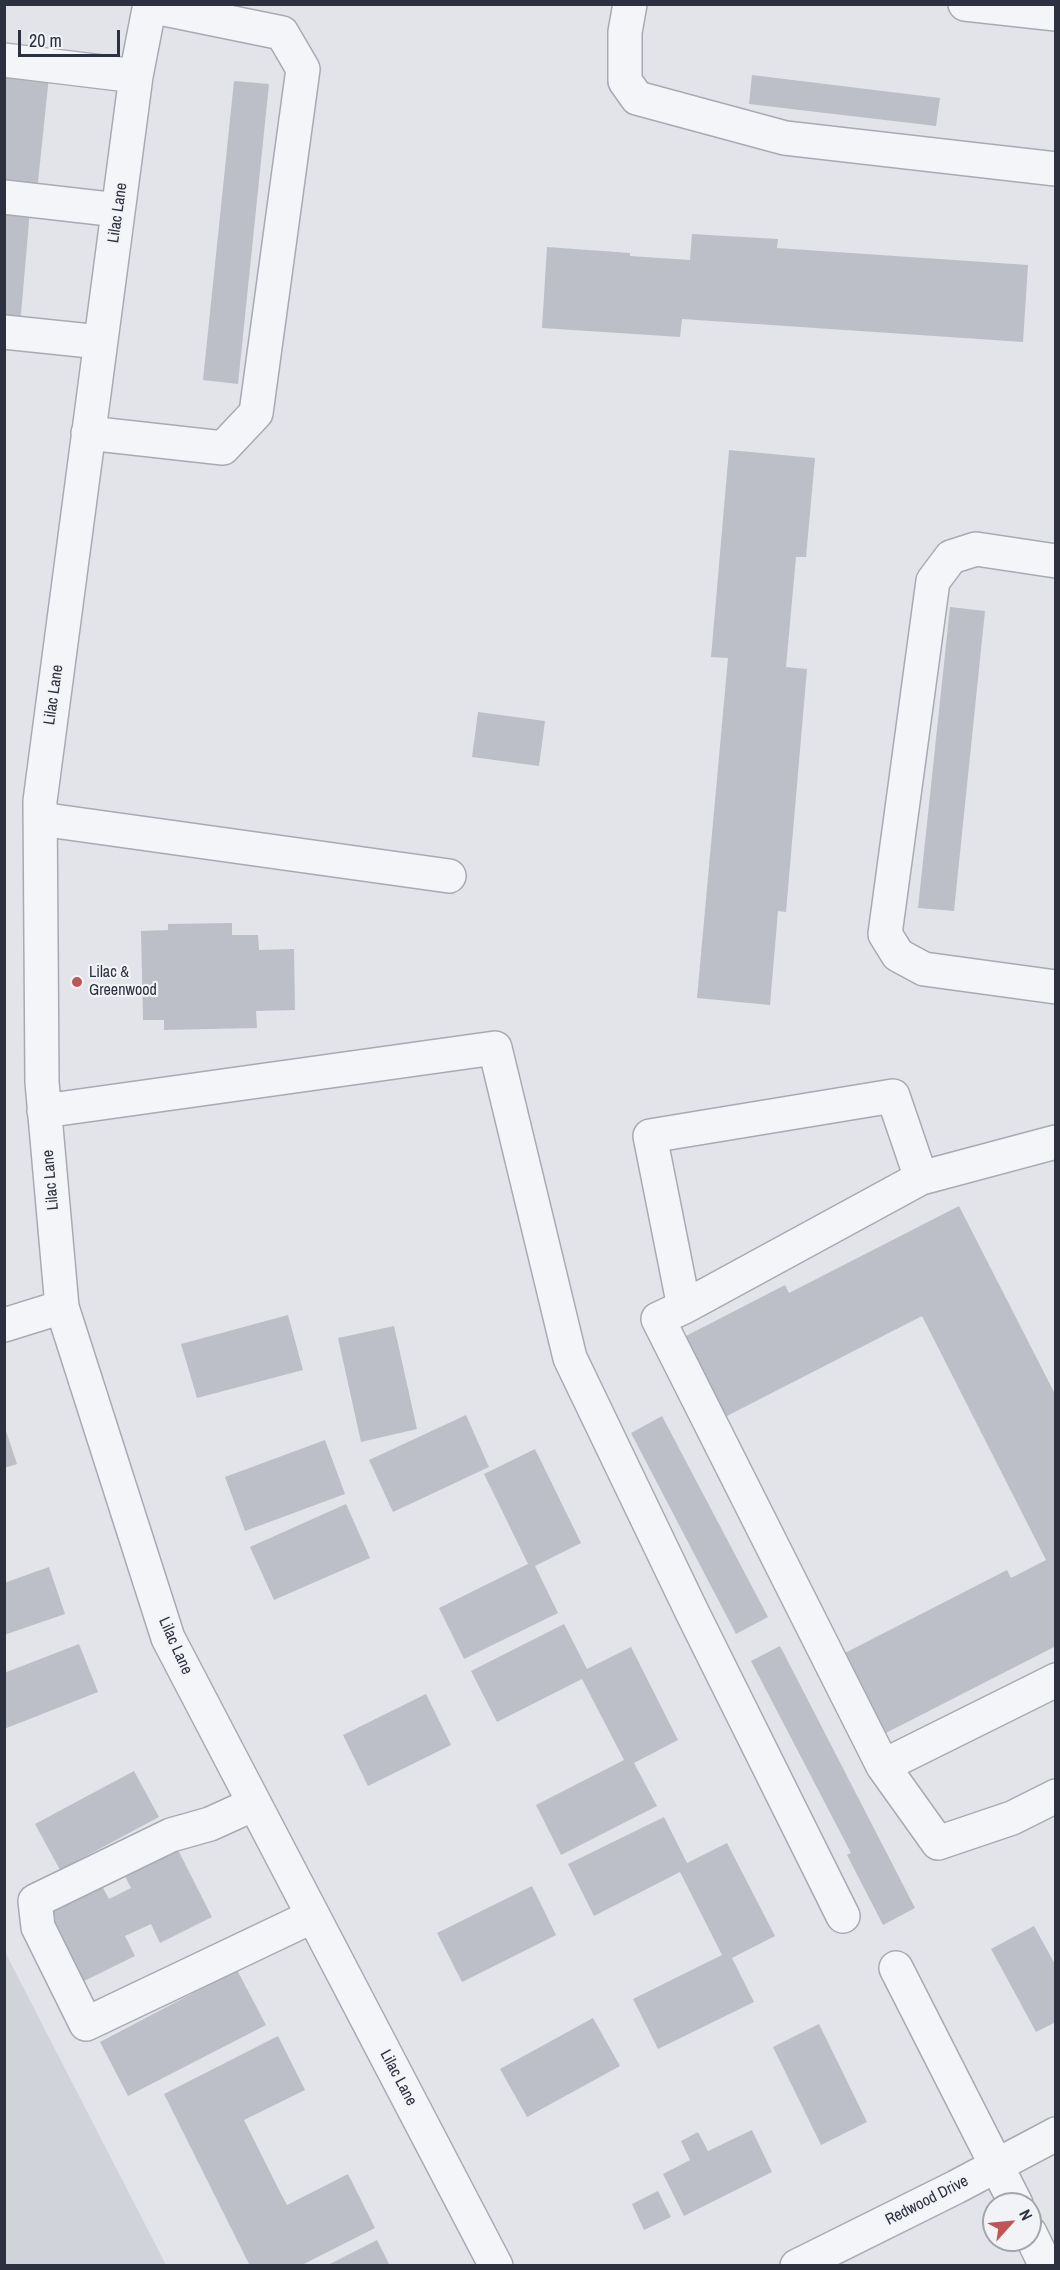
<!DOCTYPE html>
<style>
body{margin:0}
#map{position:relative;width:1060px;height:2270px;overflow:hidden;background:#e2e4e9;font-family:"Archivo Narrow",sans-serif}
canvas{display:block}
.frame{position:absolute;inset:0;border:6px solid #2c303f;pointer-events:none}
.north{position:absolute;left:982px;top:2192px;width:60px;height:60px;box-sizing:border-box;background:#f2f3f6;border:2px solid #a3a5ad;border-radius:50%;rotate:63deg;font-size:16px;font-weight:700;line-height:24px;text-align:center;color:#2c303f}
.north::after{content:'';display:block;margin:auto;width:21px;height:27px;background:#bf5656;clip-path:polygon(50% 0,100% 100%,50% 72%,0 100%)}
.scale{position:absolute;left:18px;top:30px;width:102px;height:27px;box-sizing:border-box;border:3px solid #2c303f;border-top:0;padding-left:8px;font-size:18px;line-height:21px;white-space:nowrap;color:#2c303f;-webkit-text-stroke:4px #f2f3f6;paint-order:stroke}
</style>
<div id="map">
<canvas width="1060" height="2270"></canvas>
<div class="frame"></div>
<div class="north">N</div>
<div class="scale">20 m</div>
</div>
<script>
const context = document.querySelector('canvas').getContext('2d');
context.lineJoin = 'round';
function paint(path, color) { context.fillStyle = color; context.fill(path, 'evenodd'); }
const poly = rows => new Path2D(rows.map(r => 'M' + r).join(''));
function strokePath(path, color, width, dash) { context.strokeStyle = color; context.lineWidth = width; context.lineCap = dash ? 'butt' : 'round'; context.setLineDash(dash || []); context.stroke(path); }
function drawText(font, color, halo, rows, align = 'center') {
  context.font = font + ' "Archivo Narrow",sans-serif'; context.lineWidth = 4.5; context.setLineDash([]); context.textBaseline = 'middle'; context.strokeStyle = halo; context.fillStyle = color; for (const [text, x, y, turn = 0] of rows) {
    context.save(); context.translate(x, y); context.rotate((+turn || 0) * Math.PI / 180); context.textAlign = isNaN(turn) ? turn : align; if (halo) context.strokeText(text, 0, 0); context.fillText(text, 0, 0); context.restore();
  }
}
paint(poly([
 [4,1952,5,1952,166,2265,5,2265]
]), '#d1d3db');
paint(poly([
 [4,72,49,76,37,192,4,188],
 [752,75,940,98,936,126,749,104],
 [234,81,269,84,238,384,203,380],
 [4,208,30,210,20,326,4,325],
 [692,234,778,239,777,248,1028,265,1023,342,682,319,680,337,542,328,547,247,630,253,630,256,690,260],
 [729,450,815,458,806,557,796,557,786,667,807,669,786,912,778,911,770,1005,697,998,728,658,711,657],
 [950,607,985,611,954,911,918,908],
 [478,712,545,721,539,766,472,757],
 [232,923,232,935,258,935,259,950,294,949,295,1010,256,1011,257,1028,164,1030,164,1020,143,1020,141,931,168,930,168,924],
 [959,1206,1056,1396,1056,1646,884,1734,843,1654,1007,1570,1011,1578,1046,1560,922,1316,725,1417,684,1337,785,1285,789,1293],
 [288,1315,303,1370,197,1398,181,1344],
 [394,1326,417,1429,361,1442,338,1338],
 [466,1415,489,1467,393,1512,369,1460],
 [662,1416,768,1617,736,1634,631,1433],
 [4,1425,17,1464,4,1468],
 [325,1440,345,1494,245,1531,225,1477],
 [535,1449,581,1543,535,1566,558,1613,464,1659,439,1608,528,1564,484,1474],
 [346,1504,370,1558,274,1600,250,1547],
 [49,1567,65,1614,4,1635,4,1583],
 [564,1624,587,1669,631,1647,678,1740,634,1763,657,1806,561,1855,536,1805,624,1760,582,1679,497,1722,471,1671],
 [79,1644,98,1692,4,1729,4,1673],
 [780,1646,915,1908,883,1925,847,1855,851,1853,751,1661],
 [426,1694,451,1745,368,1786,343,1735],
 [134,1771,159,1817,60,1870,35,1824],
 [664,1817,687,1863,727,1843,775,1936,732,1958,754,2002,658,2049,633,1999,722,1955,680,1872,594,1916,568,1864],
 [177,1848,212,1917,160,1943,151,1924,125,1936,135,1956,82,1982,46,1912,101,1884,109,1899,131,1888,124,1874],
 [532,1886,556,1935,462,1982,437,1933],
 [1034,1926,1056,1966,1056,2022,1036,2032,991,1949],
 [237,1970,266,2025,128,2096,100,2042],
 [593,2018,620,2066,527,2117,500,2069],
 [819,2024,867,2122,821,2145,773,2047],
 [278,2036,305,2090,244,2120,280,2192,287,2205,348,2174,375,2228,300,2266,250,2266,164,2094],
 [752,2130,772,2172,684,2216,663,2174,690,2160,681,2141,698,2132,708,2151],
 [658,2191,671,2217,644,2230,632,2204],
 [377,2240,390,2266,326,2266]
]), '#bdbfc8');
const minor = poly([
 [150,4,136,76,40,801,42,1082,62,1307,168,1638,496,2266],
 [630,4,625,32,625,81,637,98,785,138,1056,169],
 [965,4,1056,14],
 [4,60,136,76],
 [4,197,118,210],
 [4,332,100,342],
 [88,433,223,448,256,413,303,69,282,33,150,6],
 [1056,561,976,549,951,557,933,581,885,934,898,955,924,969,1056,987],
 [40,819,449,876],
 [44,1111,495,1048,570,1358,692,1612,843,1916],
 [921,1178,893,1096,650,1136,684,1307,921,1178,1056,1142],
 [684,1307,658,1319,883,1766,1056,1680],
 [4,1325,62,1307],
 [883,1766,938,1843,1012,1818,1056,1796],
 [254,1804,210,1824,171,1835,35,1901,38,1927,86,2024,313,1916],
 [896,1968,1016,2204],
 [1030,2233,1046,2266],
 [797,2266,956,2187,1056,2134]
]);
strokePath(minor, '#a8aab3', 36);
strokePath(minor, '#f4f5f8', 33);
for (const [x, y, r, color] of [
 [77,982,6,"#bf5656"]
]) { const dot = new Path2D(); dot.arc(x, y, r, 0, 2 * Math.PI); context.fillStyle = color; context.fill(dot); strokePath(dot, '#f2f3f6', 2); }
drawText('16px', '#2c303f', '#f2f3f6', [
 ["Lilac Lane",118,213,-82],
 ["Lilac Lane",54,695,-82],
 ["Lilac Lane",51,1180,-95],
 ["Lilac Lane",175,1646,66],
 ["Lilac Lane",398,2078,62],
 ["Redwood Drive",927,2201,-27]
]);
drawText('16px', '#2c303f', '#f2f3f6', [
 ["Lilac &",89,973],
 ["Greenwood",89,991]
], 'left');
</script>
